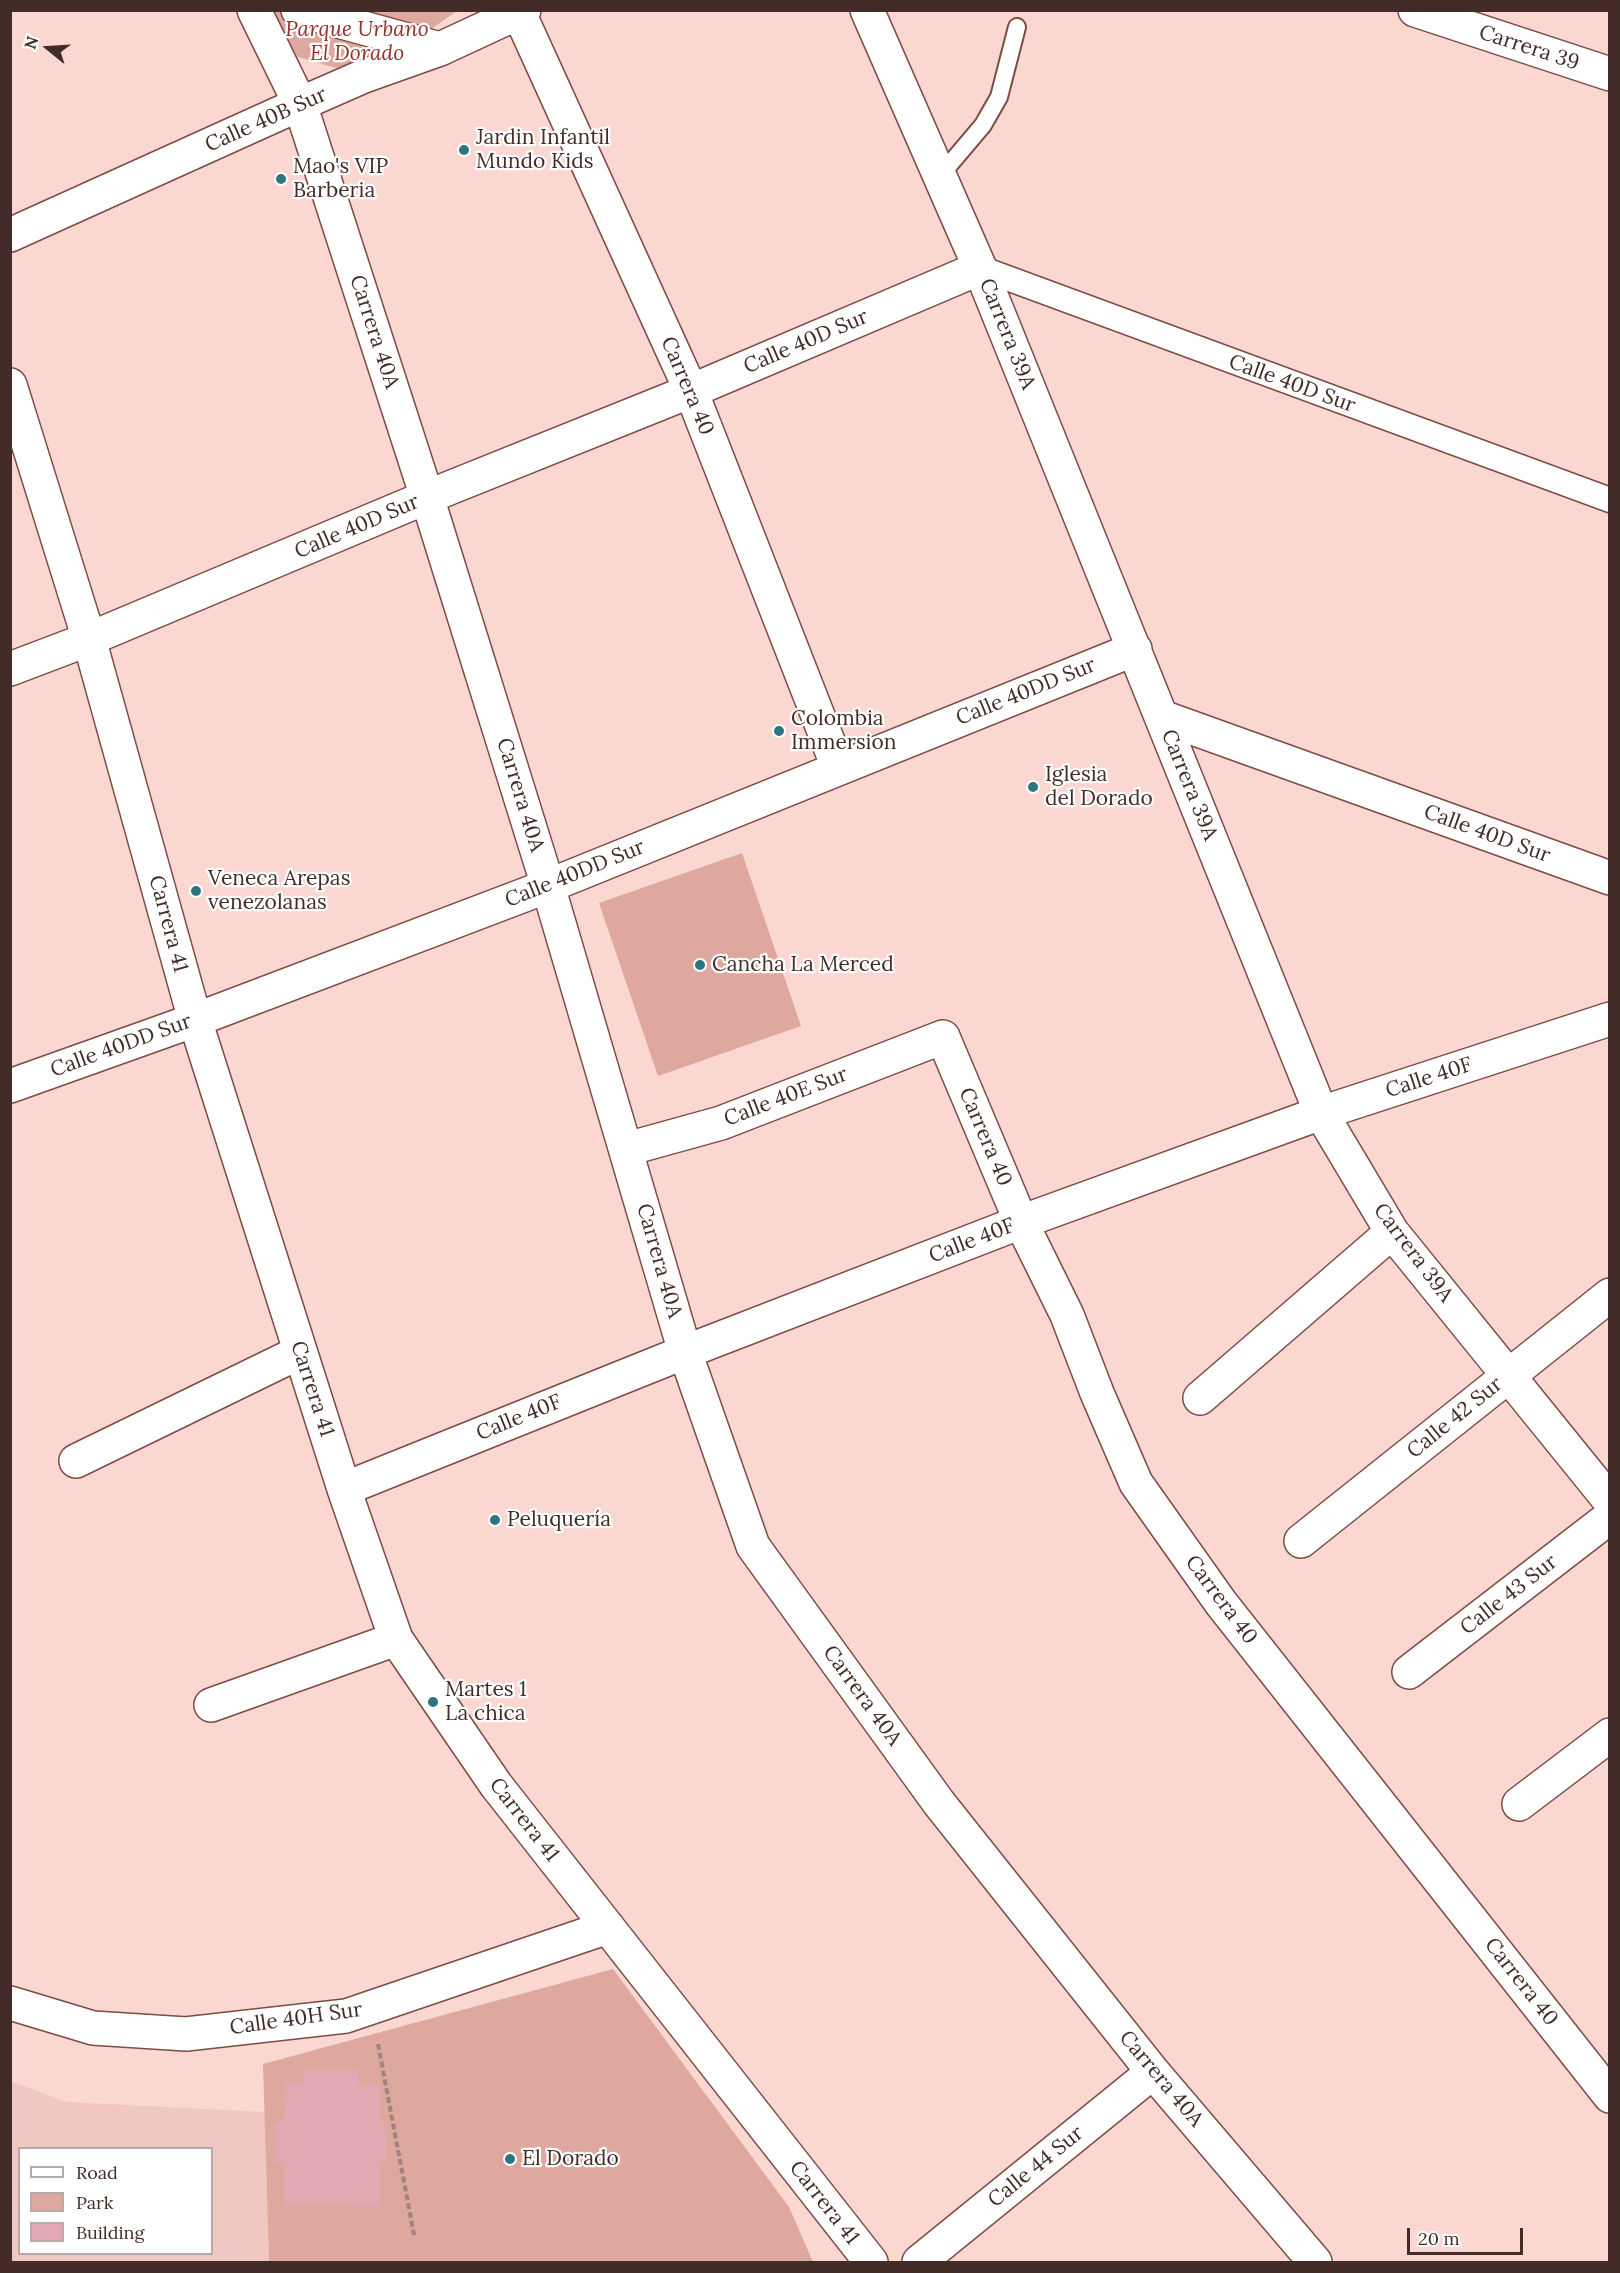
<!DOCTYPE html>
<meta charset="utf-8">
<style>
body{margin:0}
#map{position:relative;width:1620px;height:2273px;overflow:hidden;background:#fbd7d1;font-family:Lora,serif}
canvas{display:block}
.frame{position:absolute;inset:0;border:12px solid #432c28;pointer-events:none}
.legend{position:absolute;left:18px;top:2147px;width:195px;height:108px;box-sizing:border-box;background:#fff;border:2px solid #b4aba9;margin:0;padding:8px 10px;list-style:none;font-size:18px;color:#432c28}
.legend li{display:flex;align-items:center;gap:12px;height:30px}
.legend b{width:30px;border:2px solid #b4aba9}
.north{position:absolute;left:18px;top:18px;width:60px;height:60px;-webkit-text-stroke:4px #fff;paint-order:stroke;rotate:288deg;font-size:16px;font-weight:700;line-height:24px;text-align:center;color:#432c28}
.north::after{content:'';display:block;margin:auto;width:21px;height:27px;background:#432c28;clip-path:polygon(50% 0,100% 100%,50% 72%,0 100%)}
.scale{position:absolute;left:1407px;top:2228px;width:116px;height:27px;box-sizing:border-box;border:3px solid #432c28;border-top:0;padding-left:8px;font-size:18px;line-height:21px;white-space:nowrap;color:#432c28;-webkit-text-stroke:4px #fff;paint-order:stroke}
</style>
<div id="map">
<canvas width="1620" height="2273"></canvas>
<div class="frame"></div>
<ul class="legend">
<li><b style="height:8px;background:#fff"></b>Road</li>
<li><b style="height:16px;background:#dea89f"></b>Park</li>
<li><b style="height:16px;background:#e3a9b2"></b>Building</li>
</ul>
<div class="north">N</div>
<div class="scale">20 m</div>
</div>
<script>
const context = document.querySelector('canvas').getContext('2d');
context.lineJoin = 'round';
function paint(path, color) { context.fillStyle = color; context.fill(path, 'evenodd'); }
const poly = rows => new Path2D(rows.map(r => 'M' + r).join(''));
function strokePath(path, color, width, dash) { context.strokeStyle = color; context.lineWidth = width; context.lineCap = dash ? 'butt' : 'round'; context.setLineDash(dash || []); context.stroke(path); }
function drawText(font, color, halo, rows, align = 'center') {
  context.font = font + ' Lora,serif'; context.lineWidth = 4.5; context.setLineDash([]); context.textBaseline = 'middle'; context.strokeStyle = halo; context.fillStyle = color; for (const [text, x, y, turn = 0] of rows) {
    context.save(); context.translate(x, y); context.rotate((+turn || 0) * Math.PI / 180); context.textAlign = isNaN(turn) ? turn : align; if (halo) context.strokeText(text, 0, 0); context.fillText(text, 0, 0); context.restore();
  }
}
paint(poly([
 [10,2081,67,2102,265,2112,269,2262,11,2262],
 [20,2148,212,2148,212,2254,20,2254]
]), '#f0c8c1');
paint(poly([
 [261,11,457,11,364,76,274,50],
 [742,853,801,1026,658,1076,599,903],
 [613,1969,789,2207,813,2262,269,2262,263,2064]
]), '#dea89f');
paint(poly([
 [304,2070,358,2070,358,2085,380,2084,380,2123,387,2123,386,2162,380,2162,380,2206,284,2205,284,2163,275,2163,275,2123,284,2122,285,2084,304,2084]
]), '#e3a9b2');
const service = poly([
 [939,177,983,125,999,97,1017,27]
]);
const pedestrian = poly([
 [980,268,1610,500]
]);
const minor = poly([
 [254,10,300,104,427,497,548,886,685,1352,753,1546,939,1803,1153,2072,1315,2262],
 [298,10,440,49],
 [867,10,980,268,1321,1113,1392,1232,1610,1501],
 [1415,10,1610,74],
 [519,13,691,391,838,767],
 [10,235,300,104,364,76,440,49,524,10],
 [10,385,89,639,195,1020,344,1489,396,1639,496,1785,871,2262],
 [10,669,89,639,427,497,691,391,980,268],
 [1162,717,1610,878],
 [10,1086,195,1020,548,886,1135,649],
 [627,1149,721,1123,943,1037,1021,1222,1067,1315,1097,1393,1136,1483,1221,1603,1610,2096],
 [1200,1398,1392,1232],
 [76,1461,300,1352],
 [344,1489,685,1352,1021,1222,1321,1113,1610,1019],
 [1301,1541,1610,1295],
 [1409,1672,1610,1517],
 [211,1705,396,1639],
 [1519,1804,1610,1735],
 [10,2003,93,2028,186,2034,346,2016,608,1927],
 [919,2262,1153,2072]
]);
strokePath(service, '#7d4b44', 20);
strokePath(pedestrian, '#7d4b44', 27);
strokePath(minor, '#7d4b44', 36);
strokePath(poly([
 [378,2044,414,2235]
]), '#a1847f', 4, [6, 3]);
strokePath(service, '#fff', 16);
strokePath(pedestrian, '#fff', 24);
strokePath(minor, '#fff', 33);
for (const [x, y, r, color] of [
 [464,150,6,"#2d757f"],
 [281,179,6,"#2d757f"],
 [779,731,6,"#2d757f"],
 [1033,787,6,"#2d757f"],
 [196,891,6,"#2d757f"],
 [700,965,6,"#2d757f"],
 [495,1520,6,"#2d757f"],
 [433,1702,6,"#2d757f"],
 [510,2159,6,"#2d757f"]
]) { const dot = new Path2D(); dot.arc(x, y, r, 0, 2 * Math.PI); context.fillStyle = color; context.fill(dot); strokePath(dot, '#fff', 2); }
drawText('italic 21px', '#933027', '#fff', [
 ["Parque Urbano",357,30],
 ["El Dorado",357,54]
]);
drawText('21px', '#432c28', '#fff', [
 ["Carrera 39",1529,48,18],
 ["Calle 40B Sur",266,120,-24],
 ["Carrera 40A",374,332,72],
 ["Carrera 39A",1007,334,68],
 ["Calle 40D Sur",806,342,-23],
 ["Calle 40D Sur",1292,384,20],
 ["Carrera 40",687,386,67],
 ["Calle 40D Sur",357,527,-23],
 ["Calle 40DD Sur",1026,692,-22],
 ["Carrera 39A",1189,785,68],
 ["Carrera 40A",520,795,73],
 ["Calle 40D Sur",1487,834,20],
 ["Calle 40DD Sur",575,874,-22],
 ["Carrera 41",168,924,75],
 ["Calle 40DD Sur",121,1046,-20],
 ["Calle 40F",1429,1078,-18],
 ["Calle 40E Sur",786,1097,-21],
 ["Carrera 40",985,1137,67],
 ["Calle 40F",972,1241,-21],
 ["Carrera 39A",1413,1253,53],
 ["Carrera 40A",659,1261,74],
 ["Carrera 41",312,1389,72],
 ["Calle 40F",519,1418,-22],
 ["Calle 42 Sur",1455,1418,-39],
 ["Calle 43 Sur",1509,1595,-38],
 ["Carrera 40",1221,1600,53],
 ["Carrera 40A",862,1696,54],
 ["Carrera 41",524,1820,52],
 ["Carrera 40",1521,1982,52],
 ["Calle 40H Sur",296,2019,-8],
 ["Carrera 40A",1161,2079,50],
 ["Calle 44 Sur",1036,2167,-39],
 ["Carrera 41",824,2203,52]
]);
drawText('21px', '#432c28', '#fff', [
 ["Jardin Infantil",476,138],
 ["Mundo Kids",476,162],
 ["Mao's VIP",293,167],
 ["Barberia",293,191],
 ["Colombia",791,719],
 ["Immersion",791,743],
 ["Iglesia",1045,775],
 ["del Dorado",1045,799],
 ["Veneca Arepas",208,879],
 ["venezolanas",208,903],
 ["Cancha La Merced",712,965],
 ["Peluquería",507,1520],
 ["Martes 1",445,1690],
 ["La chica",445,1714],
 ["El Dorado",522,2159]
], 'left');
</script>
